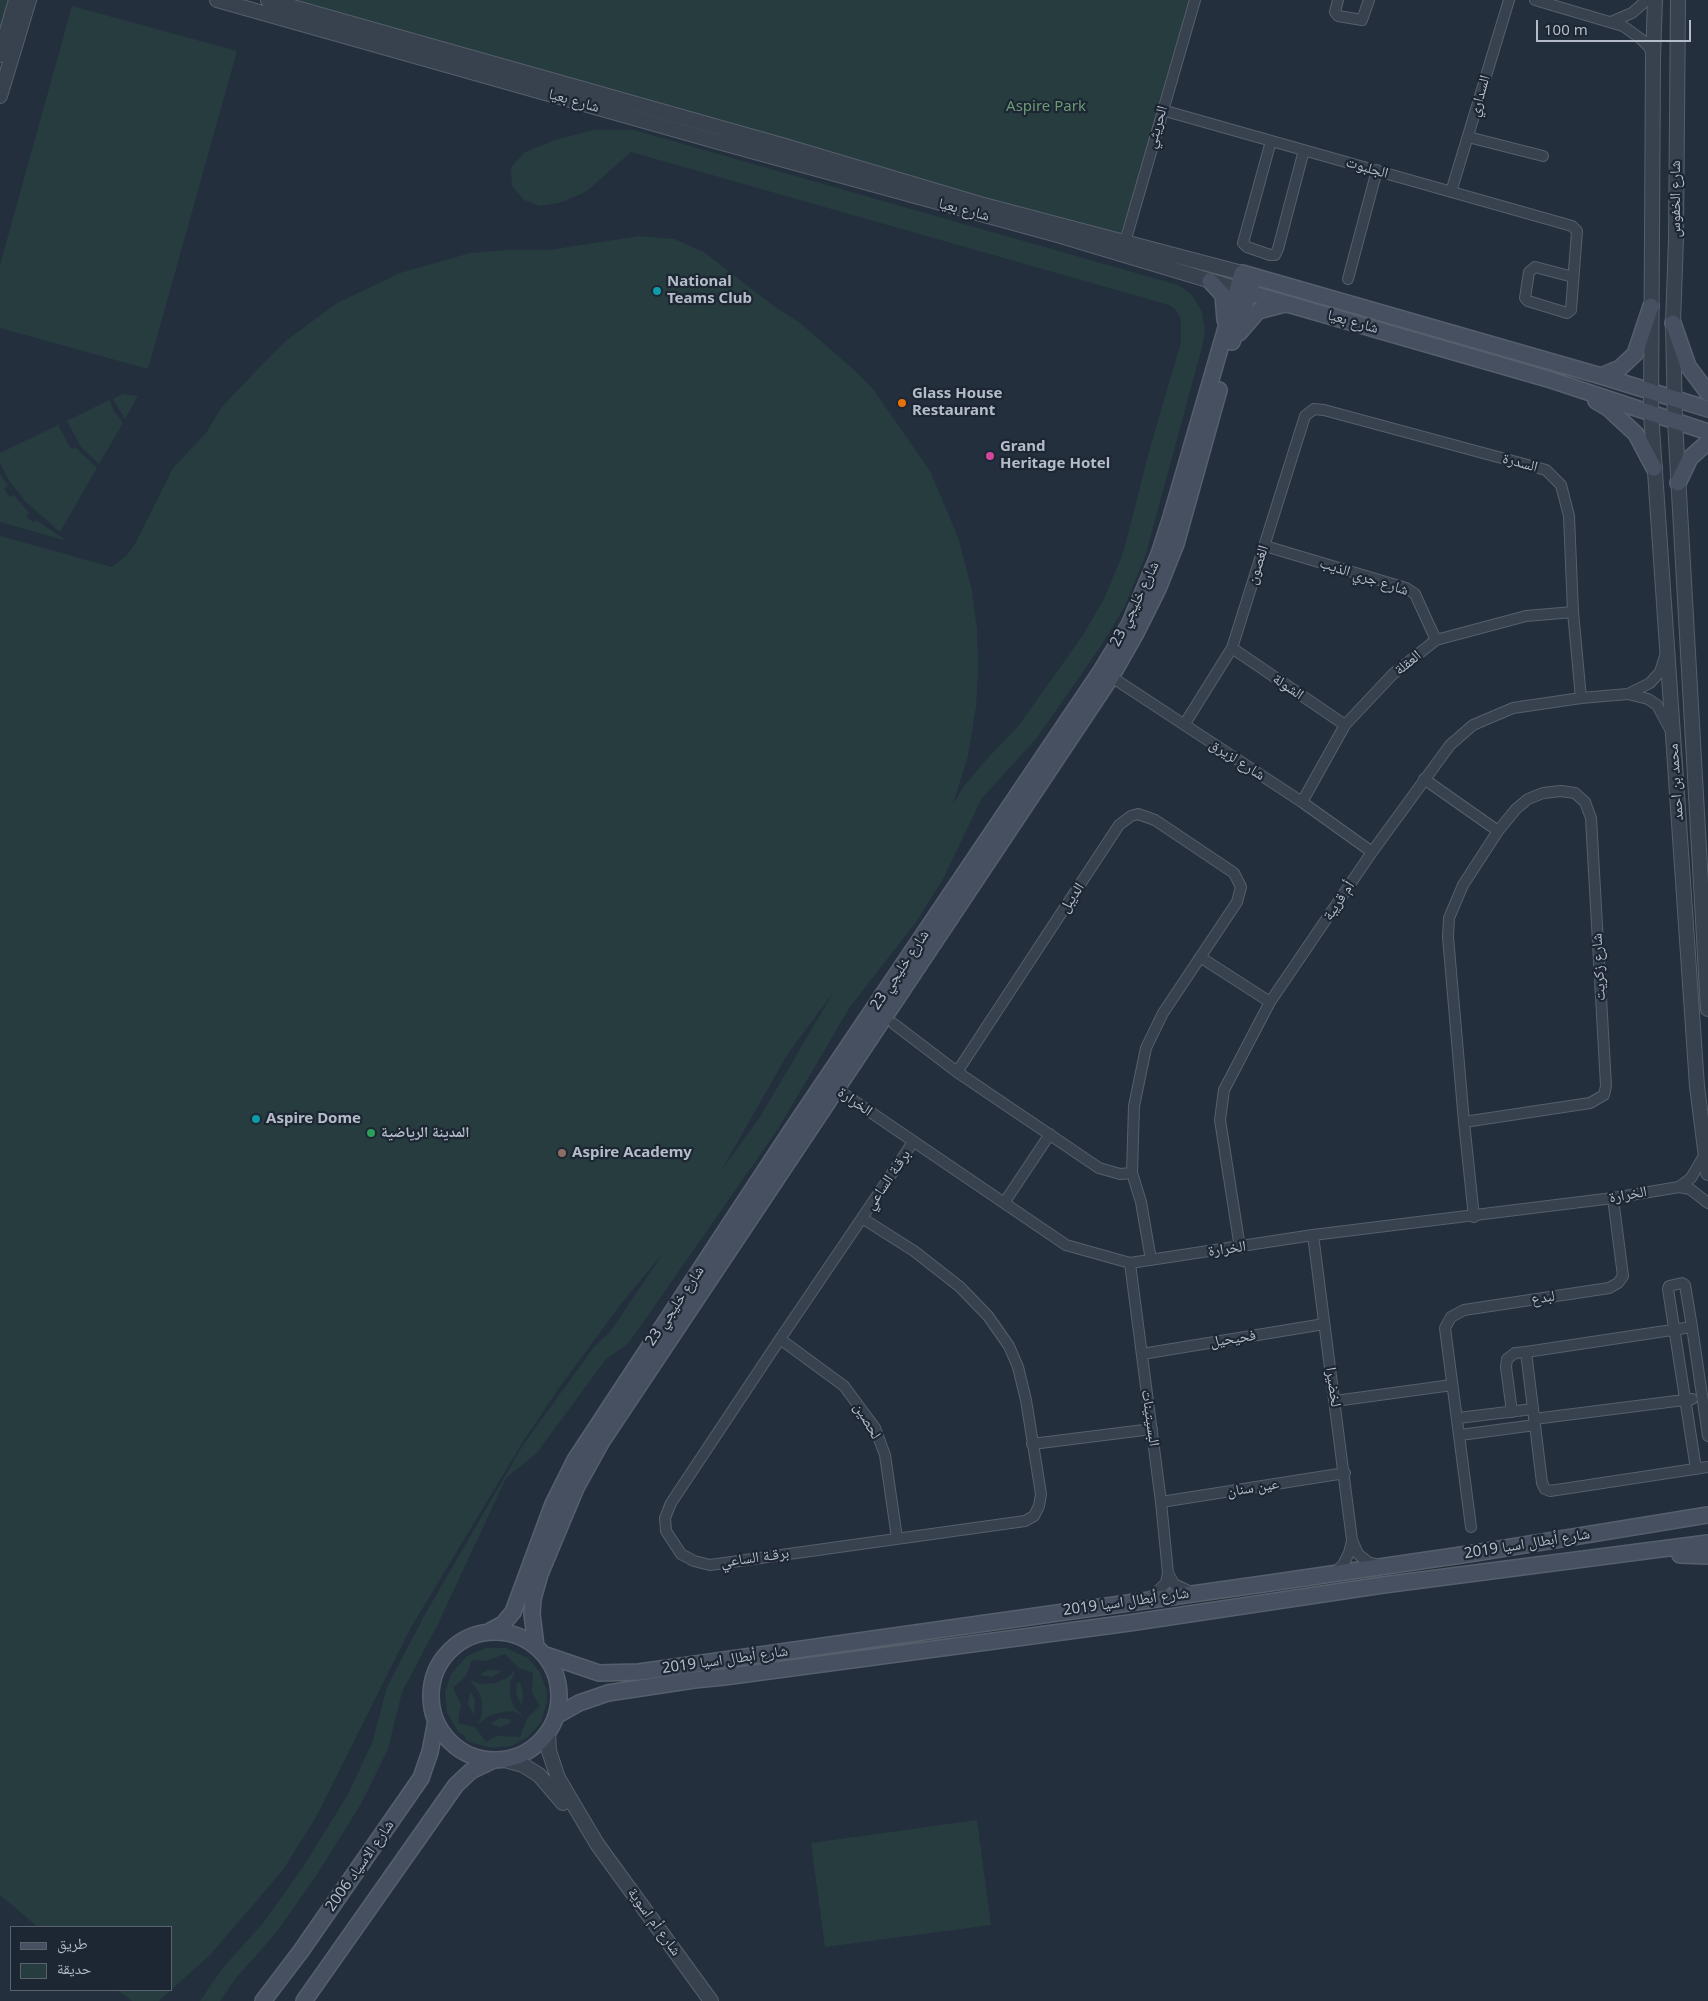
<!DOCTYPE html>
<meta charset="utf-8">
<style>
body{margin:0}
#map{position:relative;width:1708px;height:2001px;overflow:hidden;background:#242f3e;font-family:"Noto Sans","Noto Naskh Arabic",sans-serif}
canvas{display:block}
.legend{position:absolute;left:10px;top:1926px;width:162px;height:65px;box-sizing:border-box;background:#1d2633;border:1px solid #59626f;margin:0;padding:6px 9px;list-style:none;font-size:15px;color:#b4bcc9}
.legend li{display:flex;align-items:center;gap:10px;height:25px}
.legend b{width:25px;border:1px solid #59626f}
.scale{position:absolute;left:1536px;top:20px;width:155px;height:22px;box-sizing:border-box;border:2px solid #b4bcc9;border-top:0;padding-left:6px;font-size:15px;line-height:18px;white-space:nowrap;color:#b4bcc9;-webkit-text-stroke:4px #1d2633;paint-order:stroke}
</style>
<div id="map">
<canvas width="1708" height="2001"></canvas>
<ul class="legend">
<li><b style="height:6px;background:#465061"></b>طريق</li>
<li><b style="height:14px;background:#263c3f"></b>حديقة</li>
</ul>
<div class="scale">100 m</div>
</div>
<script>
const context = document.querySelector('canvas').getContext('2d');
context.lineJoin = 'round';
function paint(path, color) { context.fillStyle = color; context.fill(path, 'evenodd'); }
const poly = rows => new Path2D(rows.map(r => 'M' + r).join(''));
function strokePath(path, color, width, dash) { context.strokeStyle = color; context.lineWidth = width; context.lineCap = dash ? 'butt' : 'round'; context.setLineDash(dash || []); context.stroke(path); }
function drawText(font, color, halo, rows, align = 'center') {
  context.font = font + ' "Noto Sans","Noto Naskh Arabic",sans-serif'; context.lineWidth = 4.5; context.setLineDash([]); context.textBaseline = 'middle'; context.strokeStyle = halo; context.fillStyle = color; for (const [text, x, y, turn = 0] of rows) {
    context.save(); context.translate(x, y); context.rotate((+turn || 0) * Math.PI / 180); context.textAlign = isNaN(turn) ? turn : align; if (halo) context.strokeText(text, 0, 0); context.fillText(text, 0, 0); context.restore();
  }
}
paint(poly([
 [0,0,12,0,0,41],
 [286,0,1189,0,1121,239],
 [72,6,237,51,148,369,0,328,0,265],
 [594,130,634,130,1178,285,1192,295,1202,312,1205,331,1202,347,1145,557,1125,606,1101,646,1036,739,982,798,943,879,916,922,850,1007,778,1129,628,1344,606,1359,536,1454,506,1478,438,1624,402,1692,388,1749,361,1804,316,1876,276,1933,235,1979,220,2001,200,2001,222,1969,263,1923,303,1867,347,1796,372,1743,387,1687,424,1616,523,1445,594,1347,610,1332,664,1252,621,1304,559,1388,524,1440,410,1629,316,1817,283,1870,210,1955,159,2001,132,2001,117,1990,171,1990,171,1927,38,1927,0,1895,0,536,112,567,127,555,135,544,173,468,206,433,221,408,255,372,287,340,337,303,400,273,470,253,509,250,549,250,639,236,674,239,704,252,775,307,799,322,853,369,873,389,930,471,958,537,972,591,977,630,978,668,976,707,968,756,953,804,964,786,986,760,1019,725,1083,635,1105,597,1124,550,1148,455,1181,342,1181,319,1176,310,1169,305,631,152,587,191,563,202,540,206,524,200,512,186,511,167,525,152,555,140],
 [833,993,760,1117,721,1171,787,1055],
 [123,394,138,396,125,419,113,399],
 [109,400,114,411,123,423,99,464,81,447,67,421],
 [58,425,71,449,76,448,97,468,60,532,26,502,10,482,0,463,0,453],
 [0,474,8,486,4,489,10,497,14,495,29,513,26,516,33,522,36,520,67,541,0,522],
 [486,1648,506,1648,528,1658,539,1671,547,1690,547,1702,541,1722,528,1737,512,1746,493,1748,472,1743,466,1740,464,1735,459,1733,447,1713,445,1692,451,1674,467,1656],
 [505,1654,519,1668,533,1673,532,1692,540,1706,527,1718,520,1737,497,1736,486,1742,475,1727,458,1723,461,1704,453,1688,466,1676,472,1660,486,1661],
 [488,1670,495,1670,503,1671,492,1677,479,1675],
 [513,1672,515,1673,510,1682,510,1696,514,1707,523,1716,513,1711,502,1712,489,1716,477,1725,482,1715,482,1702,480,1694,470,1680,481,1684,495,1683,507,1678],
 [520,1682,523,1693,522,1705,516,1695,517,1683],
 [470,1691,475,1700,474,1715,468,1704],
 [500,1718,510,1719,511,1723,500,1727,490,1724],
 [977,1820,991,1925,825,1947,811,1843]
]), '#263c3f');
const minor = poly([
 [1338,0,1335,12,1338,16,1362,20,1369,0],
 [1535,0,1623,26,1641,39,1649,47,1652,55],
 [1613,21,1632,13,1647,0],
 [1162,110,1572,226,1577,231,1571,310,1567,313,1528,301,1525,298,1529,272,1535,267,1573,277],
 [1468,137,1543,156],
 [1271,141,1243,243,1247,247,1270,255,1275,255,1278,249,1304,150],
 [1451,192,1509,0],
 [1123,249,1195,0],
 [1348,279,1377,170],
 [1265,546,1406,588,1415,594,1436,640],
 [1232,648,1345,725],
 [1107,674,1302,802,1372,852],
 [1628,694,1650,683,1660,672,1665,656],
 [1184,725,1232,648,1305,416,1314,409,1324,410,1546,470,1561,485,1569,516,1573,612,1581,698],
 [1424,779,1498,831],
 [1302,802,1345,725,1393,674,1436,640,1526,616,1573,612],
 [1138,814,1155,820,1234,873,1241,887,1237,902,1163,1013,1146,1048,1134,1106,1132,1173,1120,1174,1099,1168,957,1072,1119,825,1131,816,1138,814],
 [1200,957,1270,1002],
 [894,1024,957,1072],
 [832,1086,1066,1245,1130,1263,1313,1235,1613,1198,1679,1187,1690,1189,1708,1203],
 [1464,1122,1590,1103,1604,1095,1606,1086,1591,818,1585,802,1575,793,1561,791,1543,793,1528,799,1516,809,1498,831,1463,885,1449,918,1448,937,1464,1122,1474,1217],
 [1132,1173,1141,1202,1151,1260],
 [1679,1187,1691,1178,1705,1154],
 [1004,1203,1050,1134],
 [862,1218,914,1251,960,1287,988,1316,1009,1346,1018,1367,1026,1400,1041,1494,1039,1506,1034,1516,1025,1521,710,1565,694,1561,681,1554,666,1531,665,1518,671,1503,780,1339,862,1218,913,1142],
 [1313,1235,1352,1540,1358,1554,1368,1562,1378,1565],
 [1240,1248,1220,1120,1224,1090,1270,1002,1372,852,1450,745,1473,725,1513,708,1581,698,1628,694,1648,699,1657,705,1670,729],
 [1130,1263,1161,1502,1168,1573,1166,1583,1149,1599],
 [780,1339,844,1386,875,1428,885,1455,897,1538],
 [1142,1354,1324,1324],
 [1335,1401,1452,1385],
 [1512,1412,1506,1367,1507,1359,1515,1353,1526,1352],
 [1458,1418,1533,1409],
 [1534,1419,1692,1399],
 [1535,1425,1526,1352,1692,1327],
 [1460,1435,1535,1425,1542,1483,1545,1489,1550,1491,1708,1467],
 [1032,1444,1152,1429],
 [1696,1469,1668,1289,1669,1286,1682,1283,1685,1285,1692,1327,1708,1436],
 [1161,1502,1345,1473],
 [1471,1527,1445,1328,1451,1317,1464,1310,1609,1288,1618,1283,1623,1276,1613,1198],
 [1168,1573,1174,1584,1193,1593],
 [1334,1573,1343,1565,1349,1553,1352,1541]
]);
const tertiary = poly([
 [217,0,715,141,1061,236,1238,289],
 [268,0,785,146,980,204,1242,273],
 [1655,0,1653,58,1651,413,1697,1086,1708,1173],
 [1678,0,1676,239,1673,323,1675,421,1708,1009],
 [0,55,16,0],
 [0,96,29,0],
 [548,1733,549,1751,558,1778,597,1844,711,2001],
 [505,1760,523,1765,539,1775,563,1803]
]);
const secondary = poly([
 [1210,281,1223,295,1225,320],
 [1239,290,1548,379,1708,432],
 [1673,323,1688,366,1708,393],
 [1239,333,1258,311,1285,304],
 [1232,342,1254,277],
 [1601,376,1620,368,1635,354,1651,306],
 [1596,401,1608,408,1636,434,1654,468],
 [1678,483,1690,458,1708,442],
 [1680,1555,1708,1556],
 [490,1631,503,1624,513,1612,553,1504,575,1460,789,1134,1101,671,1129,625,1159,554,1171,517,1242,273,1601,376,1708,409],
 '431 1696a64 64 0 1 1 128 0a64 64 0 1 1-128 0Z',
 [536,1646,532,1614,533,1599,540,1574,576,1488,602,1441,1111,677,1136,633,1158,589,1176,544,1219,390],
 [546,1655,599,1673,639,1672,1263,1584,1475,1553,1708,1515],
 [556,1716,579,1703,608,1693,694,1680,724,1677,1129,1623,1383,1585,1708,1543],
 [263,2001,301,1951,421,1778,430,1752,436,1721],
 [304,2001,456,1785,471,1771,494,1760]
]);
strokePath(minor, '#565f6c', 12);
strokePath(tertiary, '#565f6c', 16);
strokePath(secondary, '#565f6c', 18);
strokePath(minor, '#38414e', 10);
strokePath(tertiary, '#38414e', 14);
strokePath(secondary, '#465061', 15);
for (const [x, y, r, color] of [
 [657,291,5,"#0f9aa8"],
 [902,403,5,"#e8710a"],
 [990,456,5,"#d1479c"],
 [256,1119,5,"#0f9aa8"],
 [371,1133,5,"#2e9e5b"],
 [562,1153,5,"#8d6e63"]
]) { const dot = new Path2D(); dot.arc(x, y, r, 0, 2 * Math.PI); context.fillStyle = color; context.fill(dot); strokePath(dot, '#1d2633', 2); }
drawText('15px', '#b4bcc9', '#1d2633', [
 ["السداري",1480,96,-74],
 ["شارع بعيا",574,101,16],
 ["الحريثي",1157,127,-74],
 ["الجلبوت",1367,168,16],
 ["شارع الخفوس",1676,199,-90],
 ["شارع بعيا",964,210,15],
 ["شارع بعيا",1353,322,16],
 ["السدرة",1520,463,15],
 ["الغصون",1258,565,-72],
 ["شارع جري الذيب",1364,577,18],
 ["شارع خليجي 23",1135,604,-64],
 ["العقلة",1408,663,-39],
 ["الشولة",1288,687,34],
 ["شارع لزيرق",1237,760,33],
 ["محمد بن احمد",1676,782,-94],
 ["الديبل",1072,898,-57],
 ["أم قريبة",1339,901,-56],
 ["شارع زكريت",1599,967,-93],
 ["شارع خليجي 23",900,970,-56],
 ["الخرارة",855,1102,35],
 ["برقـة الساعي",888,1180,-56],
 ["الخرارة",1628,1195,-10],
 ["الخرارة",1227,1249,-8],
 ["لبدع",1543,1298,-9],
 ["شارع خليجي 23",675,1306,-56],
 ["فحيحيل",1233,1339,-9],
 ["لخضيرا",1333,1387,82],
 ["البسيتينات",1150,1418,82],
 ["لحصين",867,1421,60],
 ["عين سنان",1253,1488,-9],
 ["شارع أبطال اسيا 2019",1527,1544,-9],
 ["برقـة الساعي",755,1558,-8],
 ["شارع أبطال اسيا 2019",1126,1602,-8],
 ["شارع أبطال اسيا 2019",725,1660,-8],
 ["شارع الاسياد 2006",360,1866,-55],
 ["شارع أم اسوية",654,1922,54]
]);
drawText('15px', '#6b9a76', '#1d2633', [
 ["Aspire Park",1046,107]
]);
drawText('bold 15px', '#b4bcc9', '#1d2633', [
 ["National",667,282],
 ["Teams Club",667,299],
 ["Glass House",912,394],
 ["Restaurant",912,411],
 ["Grand",1000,447],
 ["Heritage Hotel",1000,464],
 ["Aspire Dome",266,1119],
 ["المدينة الرياضية",381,1133],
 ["Aspire Academy",572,1153]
], 'left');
</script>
